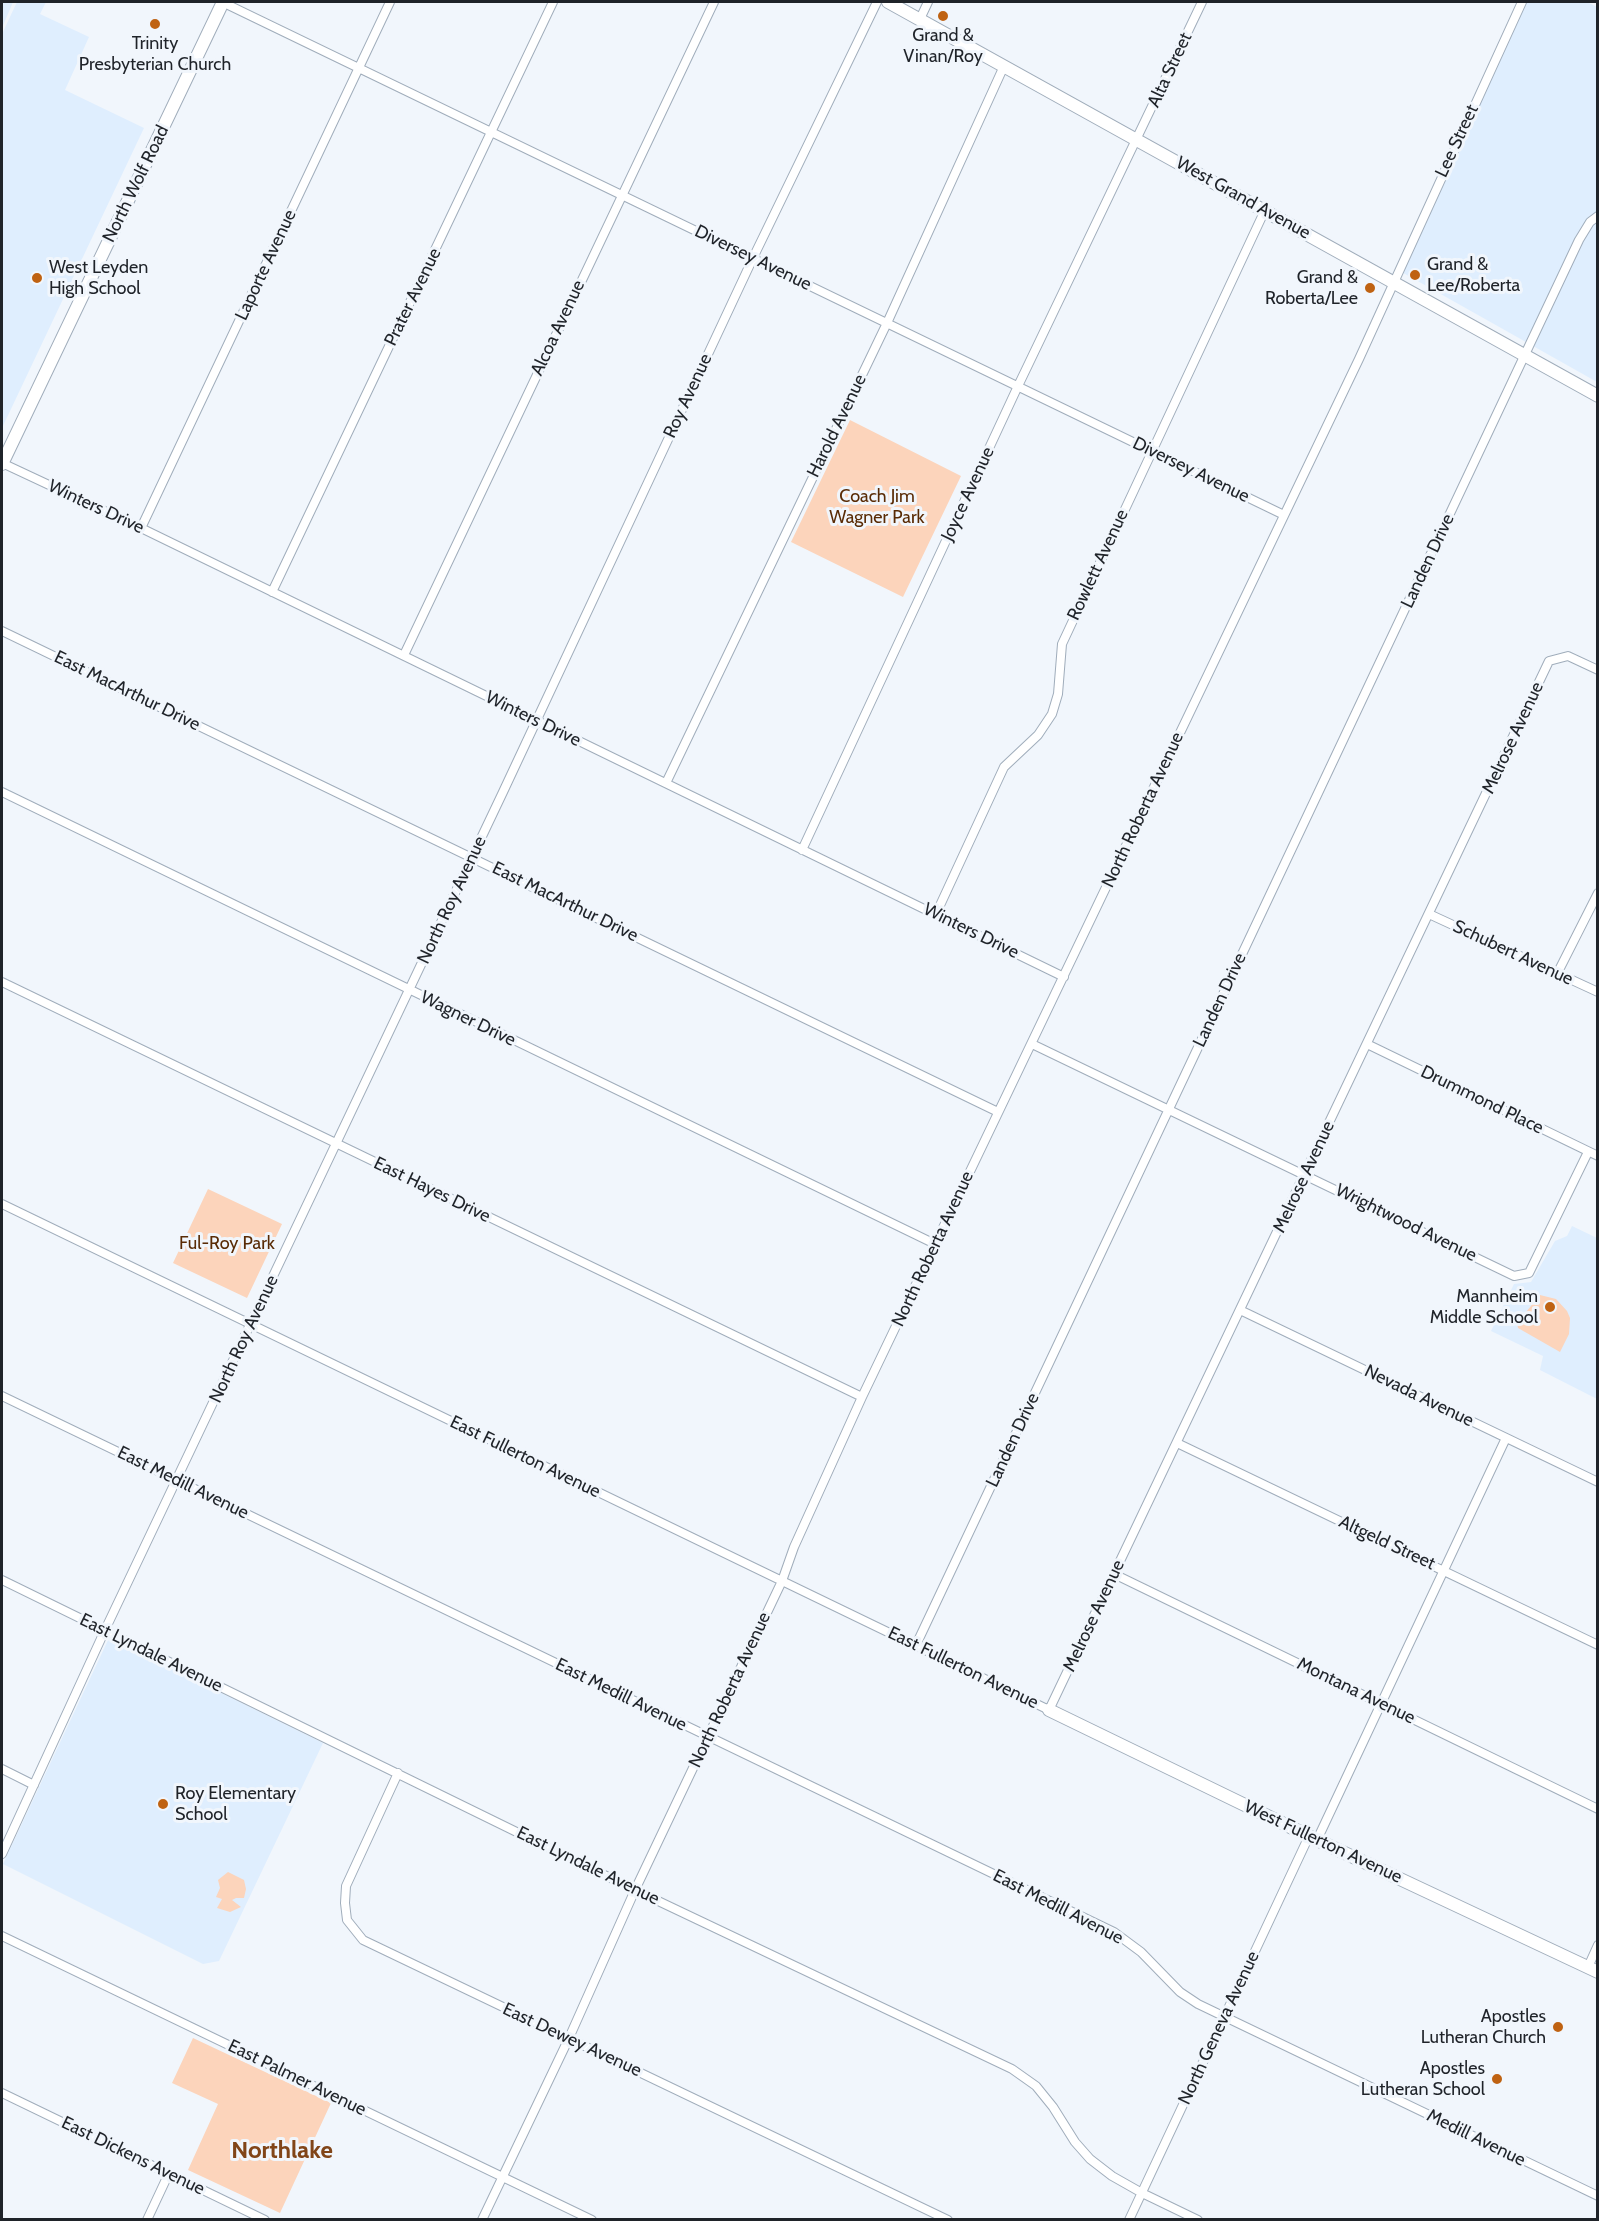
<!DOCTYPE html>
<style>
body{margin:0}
#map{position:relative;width:1599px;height:2221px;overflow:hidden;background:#f1f6fc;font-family:Cabin,sans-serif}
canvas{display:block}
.frame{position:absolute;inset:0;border:3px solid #1f2329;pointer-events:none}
</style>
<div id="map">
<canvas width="1599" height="2221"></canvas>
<div class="frame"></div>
</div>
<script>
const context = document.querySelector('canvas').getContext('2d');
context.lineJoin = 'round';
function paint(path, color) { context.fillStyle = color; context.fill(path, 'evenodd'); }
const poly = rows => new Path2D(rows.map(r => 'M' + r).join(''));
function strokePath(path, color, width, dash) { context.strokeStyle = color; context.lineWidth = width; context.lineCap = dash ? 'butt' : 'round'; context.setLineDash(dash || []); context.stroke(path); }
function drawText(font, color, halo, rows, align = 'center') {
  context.font = font + ' Cabin,sans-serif'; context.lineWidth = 6; context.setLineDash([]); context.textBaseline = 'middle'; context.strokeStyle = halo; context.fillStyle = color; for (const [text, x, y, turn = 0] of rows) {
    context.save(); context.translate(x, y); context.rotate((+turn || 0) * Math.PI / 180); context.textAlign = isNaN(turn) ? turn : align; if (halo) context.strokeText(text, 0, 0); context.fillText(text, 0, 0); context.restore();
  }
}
paint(poly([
 [2,2,13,2,2,28],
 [17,2,46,2,40,14,89,37,65,90,144,128,2,428,2,34],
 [1519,2,1587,2,1597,7,1597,382,1398,270],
 [1572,1226,1597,1238,1597,1399,1540,1370,1543,1356,1491,1331,1514,1284,1531,1282,1555,1241,1567,1236],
 [109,1638,323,1743,219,1961,203,1964,3,1864]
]), '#dfeefe');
paint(poly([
 [850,420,961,476,903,597,791,542],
 [208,1189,282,1224,247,1298,173,1263],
 [1540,1295,1556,1299,1567,1311,1570,1318,1569,1334,1560,1352,1518,1328,1517,1323],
 [228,1872,244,1880,246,1889,244,1898,236,1898,232,1900,241,1907,230,1912,217,1908,222,1899,216,1897,220,1888,218,1880],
 [193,2038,331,2103,280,2213,188,2170,218,2104,172,2083]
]), '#fcd4bb');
const street = poly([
 [222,2,1284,515],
 [920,19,928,2],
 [2,463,141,528,1064,977],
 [141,528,390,2],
 [272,592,553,2],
 [2,631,998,1112],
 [404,655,714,2],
 [666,783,887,323,1004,66],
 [2,792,935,1244],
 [802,850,1018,386,1202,2],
 [936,914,1004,767,1038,735,1052,714,1058,694,1062,644,1265,210],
 [1429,914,1598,992],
 [1558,972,1598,893],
 [2,982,862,1397],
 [1032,1044,1514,1276,1529,1273,1588,1152],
 [1367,1044,1598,1156],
 [2,1204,1049,1710,1549,661,1568,656,1598,670],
 [1240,1310,1598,1482],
 [2,1396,1114,1932,1141,1952,1180,1992,1198,2004,1598,2196],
 [1177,1443,1598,1645],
 [1114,1574,1598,1809],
 [2,1580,635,1890,1012,2069,1036,2086,1053,2107,1075,2142,1090,2159,1112,2176,1142,2193,1198,2220],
 [916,1645,1579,240,1590,222,1598,216],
 [2,1769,34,1785],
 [398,1773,346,1886,345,1903,347,1920,363,1940,948,2220],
 [1317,1840,1506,1438],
 [2,1854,105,1630,503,792,753,258,877,2],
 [2,1936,592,2220],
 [1588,1967,1598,1945],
 [2,2093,265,2220],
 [147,2220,169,2173],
 [482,2220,569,2038,635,1890,782,1581,794,1547,862,1397,1359,359,1522,2],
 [1129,2220,1309,1836]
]);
const secondary = poly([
 [888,2,1598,396],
 [2,464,223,2],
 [1049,1710,1317,1840,1598,1972]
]);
strokePath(street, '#a0adbb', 10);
strokePath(secondary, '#a0adbb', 14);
strokePath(street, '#fff', 8);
strokePath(secondary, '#fff', 12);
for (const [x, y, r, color] of [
 [943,16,6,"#bf6212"],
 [155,24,6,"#bf6212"],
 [1415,275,6,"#bf6212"],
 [37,278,6,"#bf6212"],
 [1370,288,6,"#bf6212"],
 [1550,1307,6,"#bf6212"],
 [163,1804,6,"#bf6212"],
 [1558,2027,6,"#bf6212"],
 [1497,2079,6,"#bf6212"]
]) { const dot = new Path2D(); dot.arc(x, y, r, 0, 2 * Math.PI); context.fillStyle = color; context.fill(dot); strokePath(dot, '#f1f6fc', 2); }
drawText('18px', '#1f2329', '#f1f6fc', [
 ["Grand &",943,36,"center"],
 ["Vinan/Roy",943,57,"center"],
 ["Trinity",155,44,"center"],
 ["Presbyterian Church",155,65,"center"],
 ["Grand &",1427,265,"left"],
 ["Lee/Roberta",1427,286,"left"],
 ["West Leyden",49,268,"left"],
 ["High School",49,289,"left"],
 ["Grand &",1358,278],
 ["Roberta/Lee",1358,299],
 ["Mannheim",1538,1297],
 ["Middle School",1538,1318],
 ["Roy Elementary",175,1794,"left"],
 ["School",175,1815,"left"],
 ["Apostles",1546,2017],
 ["Lutheran Church",1546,2038],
 ["Apostles",1485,2069],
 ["Lutheran School",1485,2090]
], 'right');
drawText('18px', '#1f2329', '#f1f6fc', [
 ["Alta Street",1170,70,-65],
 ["Lee Street",1457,141,-65],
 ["North Wolf Road",136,184,-64],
 ["West Grand Avenue",1243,198,29],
 ["Diversey Avenue",753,258,26],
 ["Laporte Avenue",266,265,-65],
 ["Prater Avenue",413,297,-64],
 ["Alcoa Avenue",558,328,-65],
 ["Roy Avenue",688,396,-65],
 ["Harold Avenue",837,426,-64],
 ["Diversey Avenue",1191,470,26],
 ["Joyce Avenue",968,494,-65],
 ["Winters Drive",96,507,25],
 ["Landen Drive",1428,561,-65],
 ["Rowlett Avenue",1098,565,-65],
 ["East MacArthur Drive",127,691,26],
 ["Winters Drive",533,719,26],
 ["Melrose Avenue",1513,738,-65],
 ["North Roberta Avenue",1143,810,-65],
 ["North Roy Avenue",452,900,-65],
 ["East MacArthur Drive",565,902,26],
 ["Winters Drive",971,931,26],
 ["Schubert Avenue",1513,953,25],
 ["Landen Drive",1220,1000,-65],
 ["Wagner Drive",468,1019,26],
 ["Drummond Place",1482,1100,26],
 ["Melrose Avenue",1304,1177,-65],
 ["East Hayes Drive",432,1190,26],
 ["Wrightwood Avenue",1406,1223,26],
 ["North Roberta Avenue",933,1249,-65],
 ["North Roy Avenue",244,1339,-65],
 ["Nevada Avenue",1419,1396,26],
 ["Landen Drive",1013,1440,-65],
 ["East Fullerton Avenue",525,1457,26],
 ["East Medill Avenue",183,1483,26],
 ["Altgeld Street",1387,1543,25],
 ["Melrose Avenue",1094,1616,-65],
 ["East Lyndale Avenue",151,1653,26],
 ["East Fullerton Avenue",963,1668,26],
 ["North Roberta Avenue",730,1690,-65],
 ["Montana Avenue",1356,1691,26],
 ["East Medill Avenue",621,1695,26],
 ["West Fullerton Avenue",1323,1842,25],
 ["East Lyndale Avenue",588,1866,26],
 ["East Medill Avenue",1058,1907,27],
 ["North Geneva Avenue",1219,2028,-65],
 ["East Dewey Avenue",572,2040,25],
 ["East Palmer Avenue",297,2078,26],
 ["Medill Avenue",1476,2138,26],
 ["East Dickens Avenue",133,2156,26]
]);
drawText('18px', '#592b05', '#f1f6fc', [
 ["Coach Jim",877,497],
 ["Wagner Park",877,518],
 ["Ful-Roy Park",227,1244]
]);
drawText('bold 24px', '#814518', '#f1f6fc', [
 ["Northlake",282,2151]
]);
</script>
